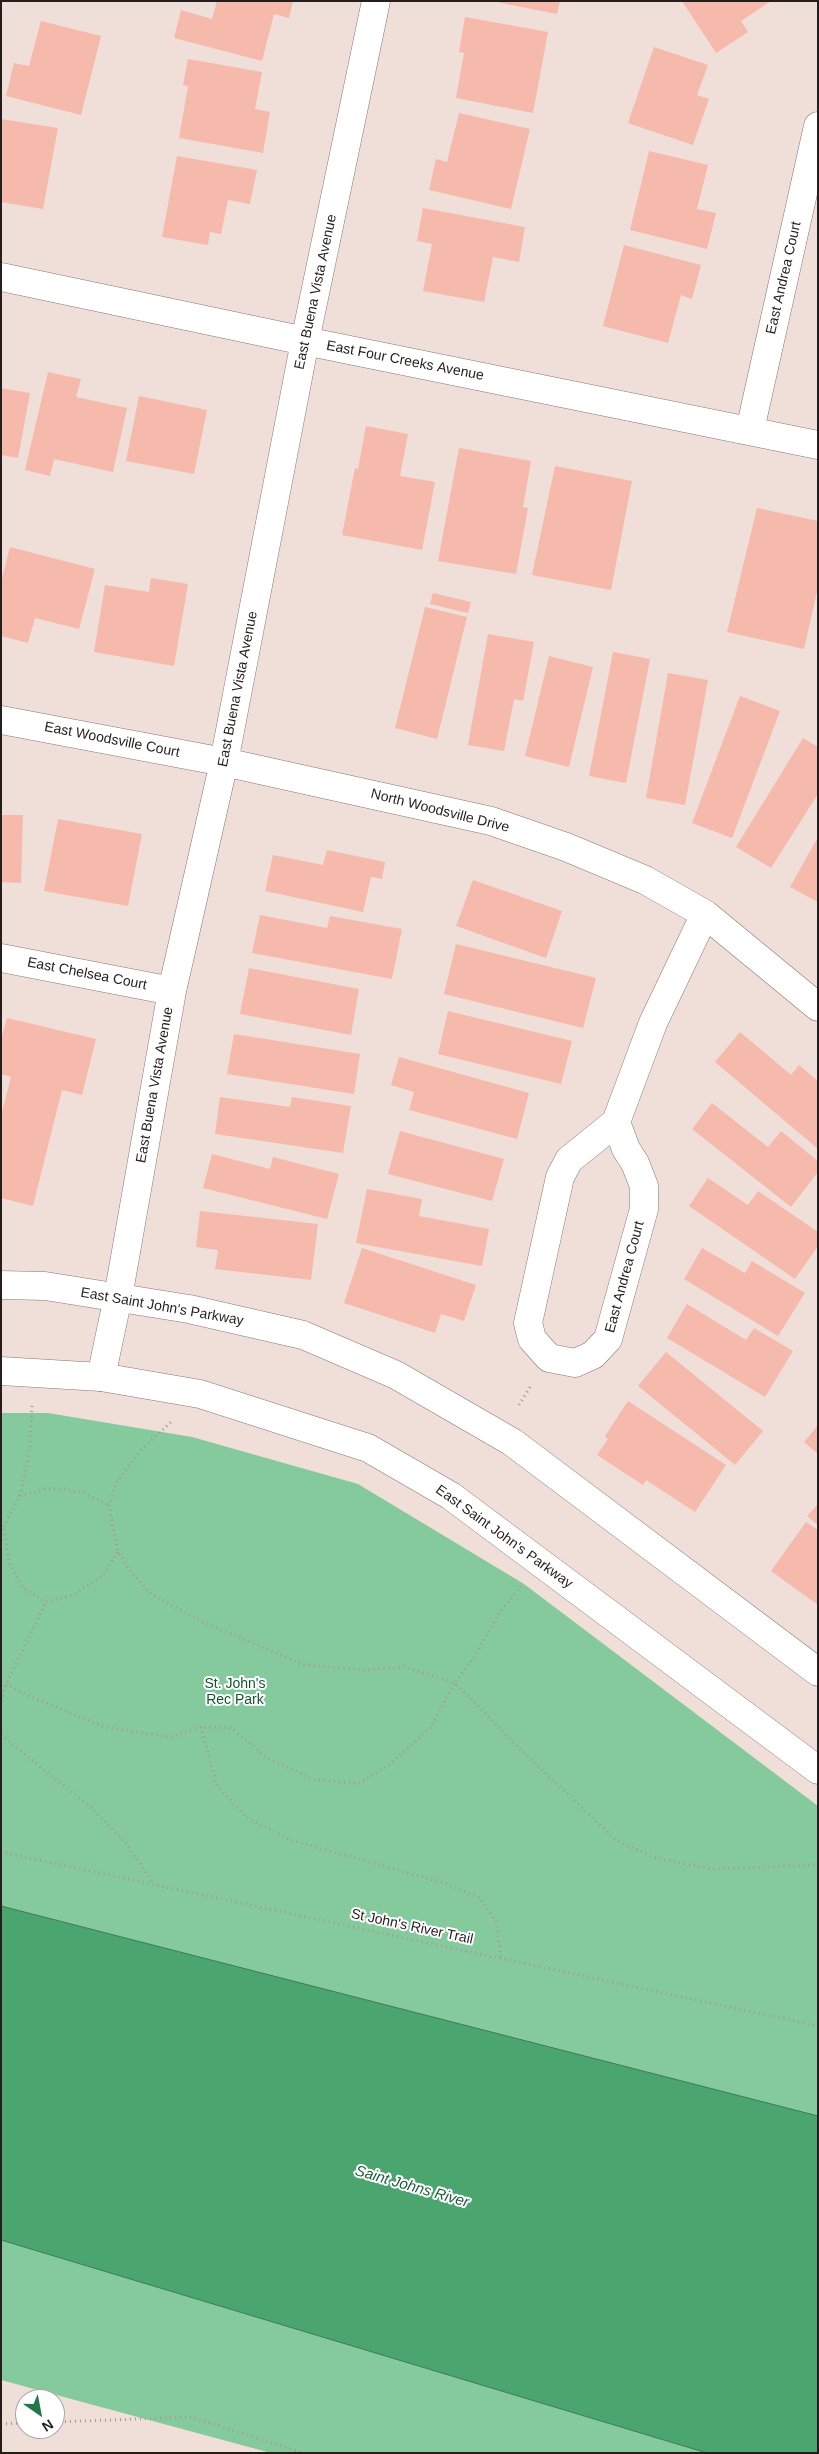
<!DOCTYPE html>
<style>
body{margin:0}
#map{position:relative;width:819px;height:2454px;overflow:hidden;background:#f0ded9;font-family:Arial,sans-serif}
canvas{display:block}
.frame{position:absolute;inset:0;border:2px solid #251e1d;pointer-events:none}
.north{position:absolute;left:15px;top:2389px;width:50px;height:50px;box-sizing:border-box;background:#fff;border:1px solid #a8a5a5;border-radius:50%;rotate:147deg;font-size:14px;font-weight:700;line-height:20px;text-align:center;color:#251e1d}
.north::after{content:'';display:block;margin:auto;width:18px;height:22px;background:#227648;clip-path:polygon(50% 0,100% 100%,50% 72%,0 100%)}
</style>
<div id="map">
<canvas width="819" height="2454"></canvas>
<div class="frame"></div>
<div class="north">N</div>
</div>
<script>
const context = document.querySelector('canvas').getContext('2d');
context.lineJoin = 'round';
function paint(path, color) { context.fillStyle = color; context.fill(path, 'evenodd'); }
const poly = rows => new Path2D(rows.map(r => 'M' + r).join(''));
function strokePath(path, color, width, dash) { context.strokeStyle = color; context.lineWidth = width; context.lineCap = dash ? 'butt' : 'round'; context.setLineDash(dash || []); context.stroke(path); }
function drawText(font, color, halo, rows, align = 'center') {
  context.font = font + ' Arial,sans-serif'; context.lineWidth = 4; context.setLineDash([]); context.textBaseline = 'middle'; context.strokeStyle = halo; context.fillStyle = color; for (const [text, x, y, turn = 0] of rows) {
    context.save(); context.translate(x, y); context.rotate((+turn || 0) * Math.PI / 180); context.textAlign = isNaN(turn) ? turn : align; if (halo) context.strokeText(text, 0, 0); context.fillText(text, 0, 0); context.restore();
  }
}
paint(poly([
 [1,1413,48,1413,192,1437,358,1484,524,1584,818,1806,818,2453,271,2453,1,2380]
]), '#84ca9d');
const water = poly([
 [1,1906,818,2116,818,2453,707,2453,1,2240,1,1906]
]);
paint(water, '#4aa56f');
strokePath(water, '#3f7c56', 1);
paint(poly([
 [217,1,293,1,289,18,274,14,262,61,174,38,181,10,212,19],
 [491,1,560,1,557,14],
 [682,1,771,1,741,21,748,32,716,53],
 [465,17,548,32,533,113,456,98,464,53,459,52],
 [41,21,101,36,81,115,6,96,14,63,29,66],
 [654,47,708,65,697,95,709,99,693,145,628,123],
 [188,59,262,72,255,109,270,112,263,153,179,138,188,86,183,85],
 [459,113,530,129,511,209,429,190,436,159,447,162],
 [1,119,58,128,43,209,1,202],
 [649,151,708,165,697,209,716,213,707,249,630,230],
 [177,156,257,170,250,204,228,200,221,234,210,232,208,245,162,237],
 [423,208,525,227,519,262,493,257,484,302,423,291,432,244,417,241],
 [624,245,701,265,692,299,681,295,668,343,603,326],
 [48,372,81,379,76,397,127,408,113,472,54,459,50,476,25,470],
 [1,388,30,393,18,458,1,455],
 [139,396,207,410,194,474,126,461],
 [366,426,408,434,400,476,435,482,422,550,342,535,355,468,358,469],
 [459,448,531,461,523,507,528,508,516,574,438,561],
 [555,466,632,481,611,590,532,575],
 [757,508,818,521,818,587,804,649,727,632],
 [10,547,95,569,79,629,35,618,28,643,1,636,1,582],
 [151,578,188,584,174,666,94,652,105,585,149,592],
 [433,593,471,602,468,613,430,604],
 [425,607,467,617,437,739,395,728],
 [488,634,534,642,523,701,514,699,504,751,468,745],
 [613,652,650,659,626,783,589,776],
 [549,656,593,667,569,767,525,756],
 [668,673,708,680,685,805,646,798],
 [740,696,780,711,732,838,692,823],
 [803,738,818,747,818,794,771,868,736,847],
 [1,815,23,815,21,883,1,882],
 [58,819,142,834,128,906,44,891],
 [818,837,818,902,790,887],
 [327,850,385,862,382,879,371,877,363,912,265,891,273,855,323,865],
 [473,880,562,911,546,958,456,926],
 [260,915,327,928,330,916,402,929,392,979,252,953],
 [456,944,596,978,583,1028,444,994],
 [249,968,359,989,351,1035,240,1014],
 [448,1011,572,1041,561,1084,438,1054],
 [7,1018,96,1039,82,1095,62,1090,33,1206,1,1198,1,1116,11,1077,1,1074,1,1040],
 [740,1032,791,1075,799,1065,818,1081,818,1149,715,1062],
 [234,1034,360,1054,354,1094,227,1074],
 [399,1057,529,1093,517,1139,409,1110,414,1092,391,1085],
 [220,1097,290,1107,292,1097,351,1106,343,1153,215,1134],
 [712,1103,768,1147,781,1131,818,1161,818,1172,791,1207,692,1129],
 [400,1131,504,1159,492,1201,388,1174],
 [212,1154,270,1169,273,1157,339,1174,327,1219,203,1188],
 [708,1178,748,1205,758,1191,818,1232,818,1246,795,1279,689,1206],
 [367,1189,422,1199,419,1216,489,1229,482,1266,356,1243],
 [200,1211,318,1224,311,1280,215,1269,218,1250,196,1247],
 [362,1248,476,1285,464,1321,441,1314,435,1333,344,1303],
 [702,1248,745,1273,752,1261,805,1293,778,1336,684,1279],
 [687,1304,746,1340,754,1328,793,1351,765,1397,667,1338],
 [666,1352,763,1431,735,1465,638,1386],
 [628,1401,726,1465,695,1512,646,1480,643,1485,597,1455,608,1439,605,1436],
 [818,1425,818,1454,804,1442],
 [818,1504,818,1525,807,1516],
 [806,1522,818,1530,818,1605,771,1571]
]), '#f5baab');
const street = poly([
 [1,277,305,341,818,445],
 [750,430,818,126],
 [1,720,224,762,491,821,566,847,645,880,705,914,818,1007],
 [1,958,172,991],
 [616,1122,626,1149,635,1163,644,1186,644,1209,608,1339,593,1355,575,1363,549,1358,532,1339,528,1323,560,1177,569,1160,616,1122,653,1023,705,914],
 [101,1377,118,1297,172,991,224,762,305,341,376,1]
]);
const secondary = poly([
 [1,1285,45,1286,189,1309,303,1335,396,1375,512,1442,818,1672],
 [1,1371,101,1377,200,1394,368,1448,451,1496,818,1770]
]);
strokePath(street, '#877773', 29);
strokePath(secondary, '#877773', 29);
strokePath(poly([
 [519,1405,532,1384],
 [20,1496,45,1489,64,1489,84,1493,109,1505],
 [4,1529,9,1562,22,1587,46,1602,73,1595,102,1576,118,1552],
 [1,1531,20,1496,30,1446,32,1405],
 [521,1586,500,1612,473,1659,455,1683,523,1752,616,1840,655,1858,712,1869,818,1865],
 [6,1684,29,1696,105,1727,171,1737,201,1727,231,1728,269,1759,315,1780,360,1783,390,1764,430,1728,455,1683,404,1667,365,1670,305,1665,205,1623,151,1594,131,1572,118,1552,109,1505,116,1483,140,1451,171,1422],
 [1,1701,6,1684,46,1602],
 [201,1727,217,1786,247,1818,291,1840,444,1883,480,1898,496,1922,501,1958],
 [1,1735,89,1806,125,1842,153,1883],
 [1,1852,818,2026],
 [55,2422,191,2417,304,2453],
 [1,2424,25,2423]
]), '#a69894', 3, [1, 4]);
strokePath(street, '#fff', 28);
strokePath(secondary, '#fff', 28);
drawText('14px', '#251e1d', '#fff', [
 ["East Andrea Court",784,278,-77],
 ["East Buena Vista Avenue",316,292,-78],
 ["East Four Creeks Avenue",405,361,11],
 ["East Buena Vista Avenue",238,689,-79],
 ["East Woodsville Court",112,740,11],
 ["North Woodsville Drive",440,811,14],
 ["East Chelsea Court",87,974,11],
 ["East Buena Vista Avenue",155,1085,-80],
 ["East Andrea Court",625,1277,-75],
 ["East Saint John's Parkway",162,1307,10],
 ["East Saint John's Parkway",504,1537,36],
 ["St John's River Trail",412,1927,12]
]);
drawText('14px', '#105531', '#fff', [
 ["St. John's",235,1684],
 ["Rec Park",235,1700]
]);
drawText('italic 15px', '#1b5d38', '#fff', [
 ["Saint Johns River",412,2187,16]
]);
</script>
